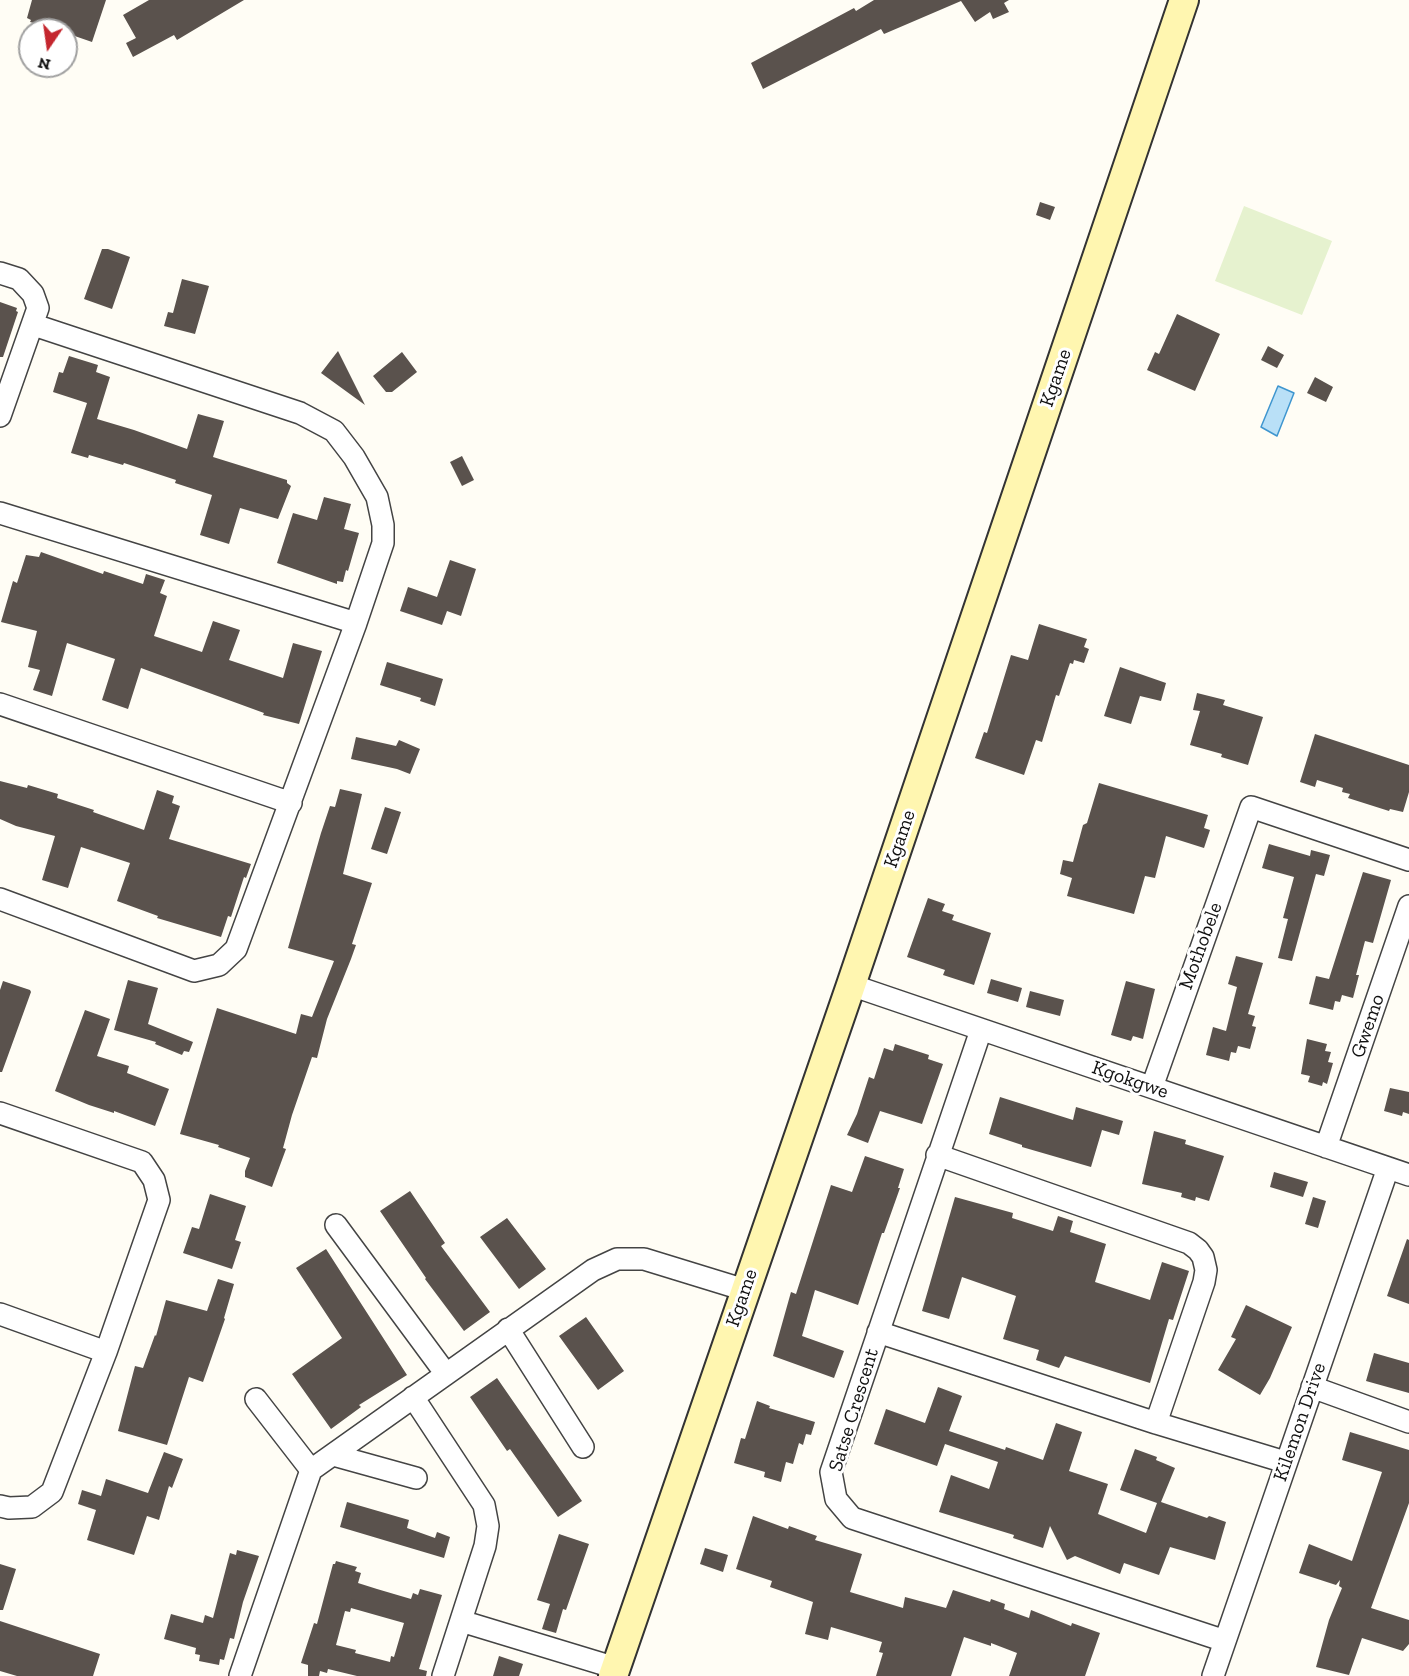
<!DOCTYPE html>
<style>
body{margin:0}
#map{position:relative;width:1409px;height:1676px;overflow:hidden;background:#fffdf5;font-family:"Zilla Slab",serif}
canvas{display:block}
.north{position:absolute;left:18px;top:18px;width:60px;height:60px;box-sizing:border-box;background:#fff;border:2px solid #a0a0a0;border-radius:50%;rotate:193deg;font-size:16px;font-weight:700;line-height:24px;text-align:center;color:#111}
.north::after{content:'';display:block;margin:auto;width:21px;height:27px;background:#c4262e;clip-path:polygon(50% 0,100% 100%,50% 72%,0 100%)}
</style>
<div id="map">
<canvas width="1409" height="1676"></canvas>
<div class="north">N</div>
</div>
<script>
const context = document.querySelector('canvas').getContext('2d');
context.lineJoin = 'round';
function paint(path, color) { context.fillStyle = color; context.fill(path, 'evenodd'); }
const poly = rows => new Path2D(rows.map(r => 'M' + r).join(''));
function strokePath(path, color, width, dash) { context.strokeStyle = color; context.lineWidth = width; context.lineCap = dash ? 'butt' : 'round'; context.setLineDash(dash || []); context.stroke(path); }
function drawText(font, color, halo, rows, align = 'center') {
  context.font = font + ' "Zilla Slab",serif'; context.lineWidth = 6; context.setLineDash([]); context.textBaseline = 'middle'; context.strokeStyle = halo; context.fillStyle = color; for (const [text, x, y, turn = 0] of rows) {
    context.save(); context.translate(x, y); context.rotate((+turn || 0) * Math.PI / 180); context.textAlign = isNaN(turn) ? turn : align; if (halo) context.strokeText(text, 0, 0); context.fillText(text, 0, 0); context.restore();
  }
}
paint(poly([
 [1244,206,1332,241,1302,315,1215,281]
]), '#e6f2cf');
const water = poly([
 [1278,386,1294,393,1277,436,1261,427,1278,386]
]);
paint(water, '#b9e0f7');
strokePath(water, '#3f96cf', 1.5);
paint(poly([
 [32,0,106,0,92,42,66,33,66,30,58,30,30,22,31,20,27,18],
 [149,0,244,0,177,40,174,35,133,57,126,43,136,38,123,15],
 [874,0,1009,0,1004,3,1009,12,993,19,990,12,975,22,961,1,884,34,881,29,763,89,751,63,854,8,856,11],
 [1040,202,1055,207,1050,220,1036,215],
 [102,249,108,249,130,257,112,309,84,299],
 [182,279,209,286,195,334,164,326,168,312,173,313],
 [0,302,17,308,16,311,18,312,3,357,0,357],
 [1177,314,1220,334,1195,391,1147,370,1155,352,1159,354],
 [1268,346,1284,355,1277,368,1261,360],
 [338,351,365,405,321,373],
 [402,352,417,372,392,392,386,392,373,376],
 [69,356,98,365,96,372,110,377,97,419,134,430,187,449,198,414,224,421,213,457,287,480,287,483,291,486,278,519,240,508,229,544,200,535,212,495,175,483,176,480,124,463,123,465,89,455,88,458,71,453,87,403,53,392,59,372,63,373],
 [1315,377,1333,387,1326,402,1307,393],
 [462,456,474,480,462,486,450,462],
 [324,497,351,504,344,529,359,533,348,571,346,570,343,582,337,581,337,584,277,563,293,513,317,520],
 [41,552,103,574,104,571,143,584,146,574,165,580,160,593,167,596,154,636,202,652,213,621,240,630,229,660,283,678,293,643,322,651,299,724,263,715,264,713,141,668,128,709,102,700,115,659,67,643,52,696,33,690,40,670,28,667,37,631,1,622,13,581,17,583,26,555,39,557],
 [450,560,476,569,461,616,447,611,442,625,400,611,408,587,437,597],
 [1039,624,1087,639,1084,647,1089,649,1084,663,1074,660,1073,664,1070,663,1059,696,1056,695,1042,742,1036,740,1024,775,975,758,984,732,987,733,1011,655,1028,660],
 [387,662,443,679,435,706,420,701,421,698,380,685],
 [1120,667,1166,683,1161,701,1140,696,1131,724,1104,716],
 [1197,693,1225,700,1223,705,1263,717,1248,765,1221,757,1222,754,1190,745,1200,711,1193,710],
 [1315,734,1409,765,1409,792,1403,812,1390,809,1389,811,1348,798,1350,794,1342,792,1343,788,1317,780,1315,787,1300,782],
 [356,737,396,746,399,740,420,749,410,774,397,769,351,759],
 [0,781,27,788,28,785,58,794,57,798,94,810,93,812,144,830,157,790,174,796,172,803,180,806,169,839,251,864,246,878,244,877,231,917,228,916,221,937,157,918,158,916,117,901,130,863,81,847,68,888,42,880,55,836,16,826,0,819],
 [1099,783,1208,815,1204,828,1210,830,1204,848,1166,836,1155,878,1145,876,1134,914,1067,896,1072,878,1060,874,1063,860,1073,862,1083,825,1087,823],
 [340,789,362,794,343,874,372,883,352,944,356,945,351,959,327,1019,317,1058,312,1057,292,1115,283,1148,286,1149,272,1187,245,1177,245,1171,250,1158,218,1147,219,1145,180,1134,217,1008,296,1034,301,1014,312,1017,334,961,288,948,321,833,330,806,335,807],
 [385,807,401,812,387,854,371,849],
 [1269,844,1310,856,1311,850,1330,855,1324,876,1316,874,1292,961,1278,958,1288,919,1283,918,1294,877,1262,868],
 [1363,872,1391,880,1373,943,1365,941,1356,975,1359,975,1353,998,1342,995,1340,1002,1335,1001,1333,1010,1309,1004,1316,976,1329,979],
 [928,898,945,904,942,911,954,915,952,920,991,933,974,985,943,975,945,970,907,957],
 [1236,956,1263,963,1248,1014,1255,1016,1252,1026,1256,1027,1250,1049,1238,1046,1236,1053,1231,1052,1229,1061,1206,1055,1213,1027,1226,1031,1237,987,1228,984],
 [991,979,1022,988,1018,1002,987,993],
 [128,980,158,988,148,1024,193,1042,189,1052,184,1051,182,1055,155,1044,156,1042,114,1030],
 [3,981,30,990,31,992,2,1072,0,1072,0,990],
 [1126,981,1155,989,1143,1039,1133,1036,1131,1041,1111,1035],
 [1030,991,1064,1000,1060,1016,1026,1007],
 [85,1010,110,1019,97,1056,129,1066,127,1073,169,1089,155,1126,114,1111,114,1113,89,1105,55,1091],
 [1307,1039,1327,1044,1325,1051,1331,1052,1328,1062,1333,1063,1327,1084,1323,1082,1322,1086,1308,1082,1310,1076,1301,1074],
 [895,1044,929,1055,928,1059,943,1064,922,1124,880,1111,868,1143,847,1135,857,1114,869,1077,874,1079,884,1048,893,1051],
 [1390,1088,1409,1092,1409,1114,1403,1112,1402,1116,1384,1111],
 [1000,1097,1073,1120,1076,1107,1123,1121,1119,1135,1102,1130,1091,1167,1022,1147,1022,1145,989,1134],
 [1154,1131,1186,1140,1185,1144,1224,1156,1209,1201,1196,1197,1195,1201,1181,1197,1182,1193,1142,1184],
 [865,1156,904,1169,898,1188,900,1188,884,1233,882,1233,858,1305,815,1290,802,1336,844,1351,834,1378,773,1356,791,1292,796,1294,831,1185,852,1192],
 [1274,1172,1308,1182,1303,1197,1270,1187],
 [410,1191,445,1243,441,1246,490,1312,464,1331,425,1279,426,1278,380,1211],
 [210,1194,246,1206,235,1240,241,1242,232,1269,183,1253,192,1227,199,1229],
 [955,1197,1013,1213,1012,1218,1053,1231,1058,1216,1073,1221,1070,1232,1106,1244,1095,1282,1150,1300,1162,1262,1189,1271,1173,1320,1169,1319,1150,1383,1065,1356,1059,1368,1036,1360,1039,1350,1003,1339,1016,1296,962,1277,949,1319,922,1311],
 [1313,1197,1326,1201,1318,1228,1305,1224],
 [507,1218,546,1269,519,1289,480,1237],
 [1407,1239,1409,1240,1409,1304,1387,1296],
 [326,1249,407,1375,359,1405,361,1407,331,1429,292,1374,342,1338,296,1268],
 [218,1279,234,1284,224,1318,225,1319,203,1382,189,1377,167,1445,118,1431,135,1366,143,1368,155,1335,156,1336,166,1300,207,1311],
 [1246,1305,1292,1327,1270,1378,1260,1395,1218,1370,1236,1339,1231,1337],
 [586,1317,624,1371,598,1390,559,1336],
 [1374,1353,1409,1363,1409,1393,1366,1381],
 [497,1378,582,1501,558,1517,510,1449,507,1451,470,1397],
 [938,1387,962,1396,949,1431,1005,1450,1006,1447,1043,1460,1056,1423,1082,1432,1069,1471,1108,1484,1098,1514,1146,1533,1157,1503,1120,1490,1135,1449,1157,1457,1156,1460,1175,1468,1161,1502,1207,1518,1209,1516,1226,1522,1215,1560,1170,1547,1159,1575,1124,1563,1120,1574,1075,1556,1067,1560,1050,1526,1043,1548,1013,1538,1014,1535,939,1512,951,1475,989,1489,998,1462,945,1444,937,1466,874,1444,886,1409,925,1423],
 [757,1401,770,1406,769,1408,815,1422,811,1435,806,1434,803,1445,799,1443,793,1464,786,1462,781,1482,764,1477,765,1472,734,1463,741,1438,745,1439],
 [1350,1432,1409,1450,1409,1503,1371,1608,1409,1620,1409,1644,1403,1651,1362,1638,1349,1675,1316,1667,1329,1620,1342,1588,1339,1586,1340,1580,1336,1585,1299,1573,1309,1544,1352,1561,1382,1472,1342,1460],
 [164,1452,183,1459,172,1488,169,1486,159,1520,147,1516,134,1555,87,1540,96,1510,78,1504,82,1490,101,1496,106,1479,148,1493],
 [347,1502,409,1520,407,1528,435,1538,437,1532,450,1537,444,1558,340,1527],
 [753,1516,788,1529,789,1526,817,1536,815,1540,862,1554,850,1592,903,1608,905,1597,946,1608,953,1590,990,1602,991,1599,1005,1604,1004,1609,1029,1618,1031,1610,1071,1626,1072,1623,1100,1633,1085,1676,1009,1676,1017,1653,991,1643,991,1646,964,1637,951,1676,876,1676,883,1653,879,1652,882,1642,831,1627,828,1640,805,1634,813,1602,770,1587,772,1581,736,1569],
 [559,1534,589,1544,566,1610,563,1609,556,1633,542,1629,550,1604,537,1600],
 [705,1548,728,1555,723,1572,700,1564],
 [237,1550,259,1556,243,1602,234,1639,230,1638,224,1660,220,1659,219,1665,199,1661,200,1655,195,1654,196,1648,164,1639,171,1614,203,1623,205,1615,213,1618,230,1553,236,1555],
 [336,1561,357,1567,355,1571,361,1573,358,1583,377,1589,411,1599,413,1593,418,1595,420,1589,442,1595,419,1669,427,1671,426,1676,357,1676,328,1669,327,1673,320,1671,319,1676,308,1676,308,1665,301,1663,314,1623,317,1624,333,1564,335,1564],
 [351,1608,404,1623,394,1657,391,1656,390,1662,355,1653,356,1650,336,1645,345,1611,350,1612],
 [0,1564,16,1569,3,1610,0,1610],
 [0,1621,100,1654,93,1676,17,1676,0,1671],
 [499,1656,523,1664,519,1676,493,1676]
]), '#5a524d');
const street = poly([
 [0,273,19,279,33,294,38,308,0,416],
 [0,513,356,623],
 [0,704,291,803],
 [0,899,194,971,219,965,236,949,356,623,383,543,383,525,377,497,354,457,334,431,300,413,34,325],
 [851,985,1409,1175],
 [981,1030,831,1472,836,1499,852,1518,1225,1641],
 [1152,1087,1251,807,1409,860],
 [0,1113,142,1162,154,1180,159,1200,106,1352,52,1492,32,1507,9,1508,0,1506],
 [1326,1147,1409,906],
 [937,1155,1189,1243,1198,1250,1203,1257,1206,1270,1204,1282,1156,1423],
 [336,1225,446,1374],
 [0,1314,106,1352],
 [508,1329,583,1447],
 [878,1332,1156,1423,1285,1462],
 [1312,1387,1409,1422],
 [413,1397,484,1505,488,1526,485,1546,443,1676],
 [256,1399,311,1470],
 [333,1455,416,1478],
 [461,1621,616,1668],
 [240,1676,311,1470,593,1270,617,1259,644,1259,745,1290],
 [1213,1676,1388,1168]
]);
const secondary = poly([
 [613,1676,851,985,1184,0]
]);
strokePath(street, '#444', 24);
strokePath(secondary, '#333', 32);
strokePath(street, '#fff', 21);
strokePath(secondary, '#fff6b0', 28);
drawText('20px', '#111', '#fff', [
 ["Kgame",1056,378,-71],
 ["Kgame",900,839,-71],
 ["Mothobele",1201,946,-70],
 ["Gwemo",1368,1026,-71],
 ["Kgokgwe",1130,1080,19],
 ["Kgame",742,1298,-71],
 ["Satse Crescent",854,1410,-73],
 ["Kilemon Drive",1300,1422,-71]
]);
</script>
